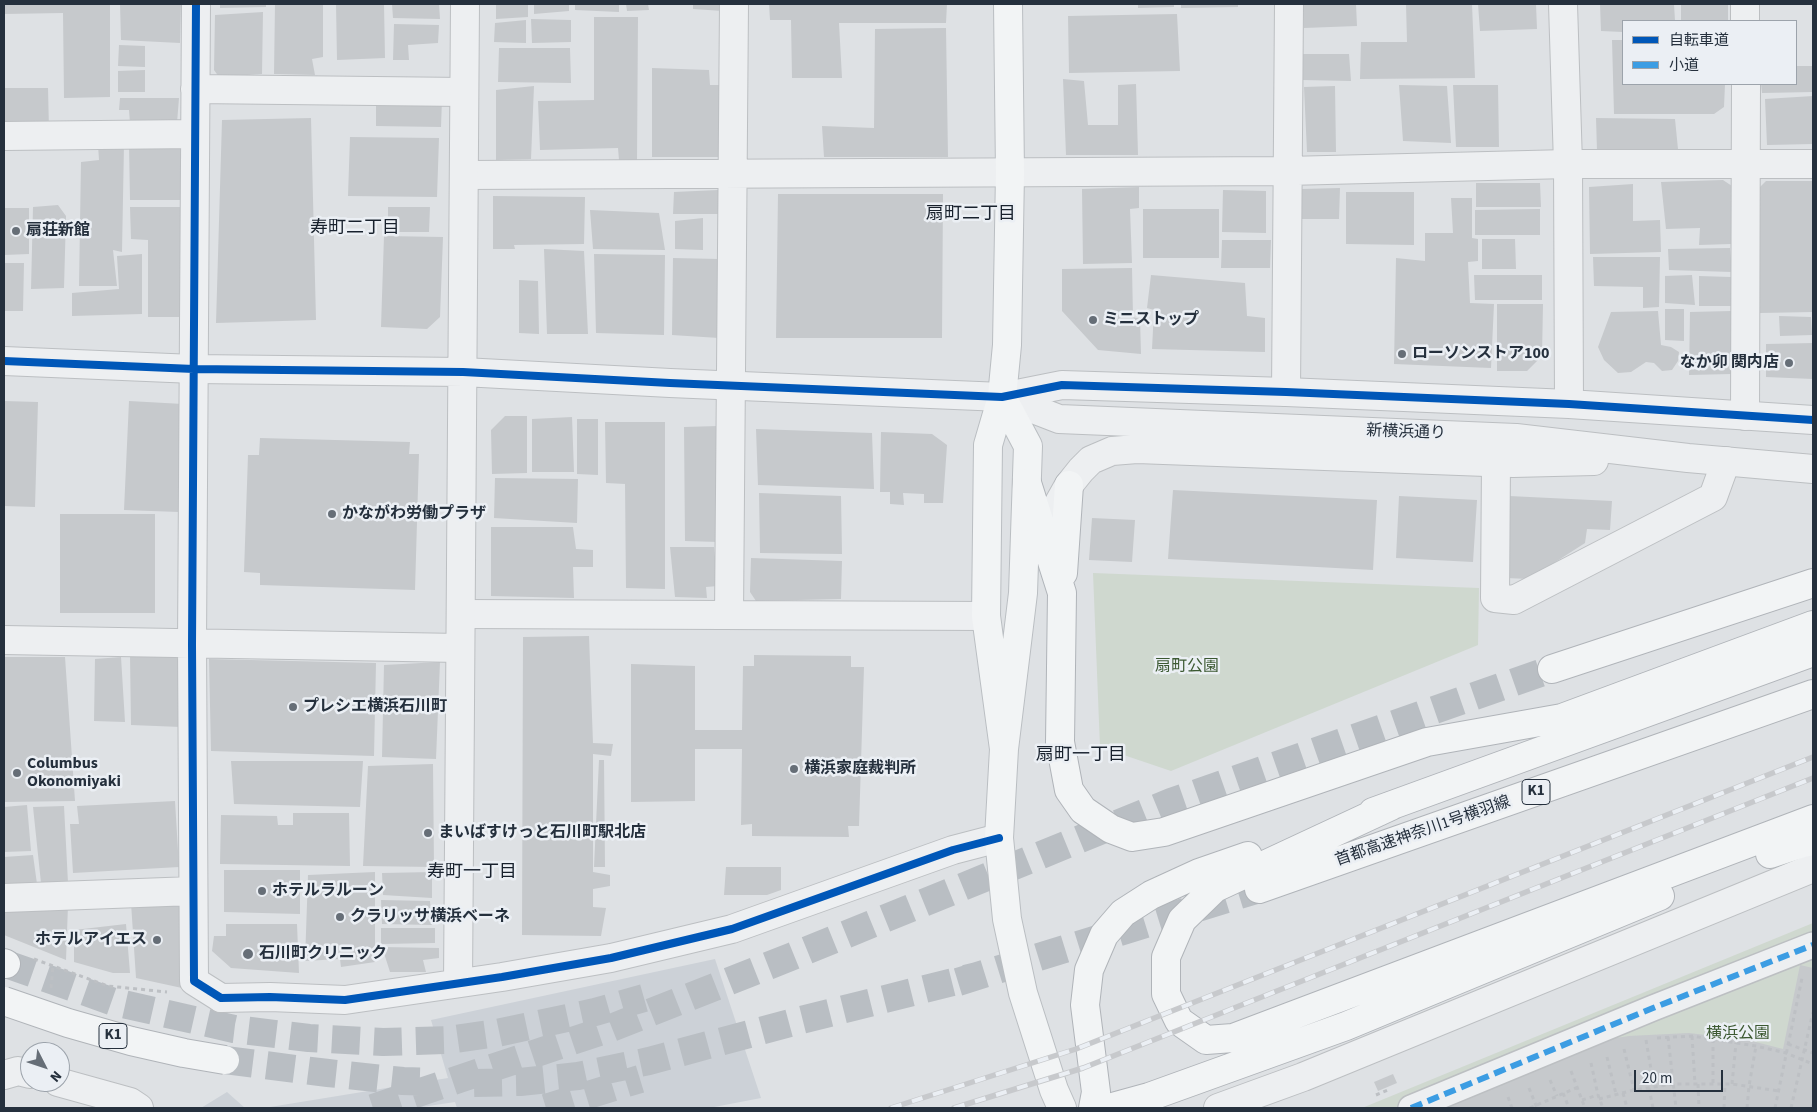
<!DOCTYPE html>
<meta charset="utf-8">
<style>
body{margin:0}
#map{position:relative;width:1817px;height:1112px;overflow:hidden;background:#dee1e4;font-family:"Source Sans 3","Noto Sans JP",sans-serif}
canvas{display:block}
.frame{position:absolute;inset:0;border:5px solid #25303d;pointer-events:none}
.legend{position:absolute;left:1622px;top:20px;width:175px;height:65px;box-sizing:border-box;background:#ebeff4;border:1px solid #9ca3ab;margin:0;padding:6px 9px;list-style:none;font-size:15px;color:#25303d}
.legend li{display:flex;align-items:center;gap:10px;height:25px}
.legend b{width:25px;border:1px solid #9ca3ab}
.north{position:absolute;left:20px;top:1042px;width:50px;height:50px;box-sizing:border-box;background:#ebeff4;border:1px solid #9ca3ab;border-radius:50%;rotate:131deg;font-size:14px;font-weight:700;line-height:20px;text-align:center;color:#25303d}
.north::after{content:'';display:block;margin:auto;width:18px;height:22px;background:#666e77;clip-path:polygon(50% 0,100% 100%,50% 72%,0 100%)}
.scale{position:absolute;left:1634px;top:1070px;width:89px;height:22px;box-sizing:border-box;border:2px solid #25303d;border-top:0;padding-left:6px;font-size:15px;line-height:18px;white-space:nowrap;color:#25303d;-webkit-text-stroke:4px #ebeff4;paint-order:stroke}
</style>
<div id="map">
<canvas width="1817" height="1112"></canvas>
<div class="frame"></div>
<ul class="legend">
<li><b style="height:6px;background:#0057b8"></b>自転車道</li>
<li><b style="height:6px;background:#3c9de3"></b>小道</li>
</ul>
<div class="north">N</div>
<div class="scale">20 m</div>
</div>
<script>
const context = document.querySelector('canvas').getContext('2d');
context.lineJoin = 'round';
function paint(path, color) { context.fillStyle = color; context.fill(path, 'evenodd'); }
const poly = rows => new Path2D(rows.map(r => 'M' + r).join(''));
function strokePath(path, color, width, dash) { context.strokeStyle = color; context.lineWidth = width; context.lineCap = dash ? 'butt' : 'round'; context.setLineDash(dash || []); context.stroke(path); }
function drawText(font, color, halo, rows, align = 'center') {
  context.font = font + ' "Source Sans 3","Noto Sans JP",sans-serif'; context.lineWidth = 5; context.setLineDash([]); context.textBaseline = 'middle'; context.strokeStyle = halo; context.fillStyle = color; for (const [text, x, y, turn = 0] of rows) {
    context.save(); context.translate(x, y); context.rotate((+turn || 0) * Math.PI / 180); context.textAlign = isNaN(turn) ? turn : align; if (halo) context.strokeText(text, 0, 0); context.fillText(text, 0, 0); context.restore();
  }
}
paint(poly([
 [715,959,761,1098,709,1108,457,1108,455,1102,415,1108,264,1108,448,1078,431,1020],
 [227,1092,245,1108,201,1108]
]), '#ccd1d7');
paint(poly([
 [1093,573,1479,588,1478,645,1171,771,1100,747],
 [1813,923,1813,1108,1362,1108]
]), '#cfd8cf');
paint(poly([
 [4,4,110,4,110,97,64,98,63,13,4,14],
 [120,4,181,4,180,43,121,40],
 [220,4,266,4,266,7,220,8],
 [275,4,323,4,323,57,312,59,315,75,274,74],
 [336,4,384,4,385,58,337,60],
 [392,4,439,4,440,19,393,18],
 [496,4,528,4,528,17,496,19],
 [534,4,569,4,569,11,534,14],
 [575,4,619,4,619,12,575,10],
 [626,4,648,4,649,10,627,11],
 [693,4,722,4,723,11,693,9],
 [769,4,947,4,946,23,839,23,842,78,792,78,791,20,770,20],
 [1138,4,1174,4,1174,7,1138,8],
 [1181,4,1238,4,1238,7,1181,8],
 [1303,4,1356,4,1357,26,1304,28],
 [1406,4,1472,4,1475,78,1360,79,1361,42,1407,42],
 [1478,4,1536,4,1537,29,1480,31],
 [1600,4,1674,4,1675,21,1623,21,1623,32,1601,31],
 [1681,4,1728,4,1728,21,1681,20],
 [263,12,262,74,219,77,214,70,215,15],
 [1177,14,1180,71,1069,73,1068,16],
 [594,17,638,17,637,160,619,160,618,148,540,150,538,101,594,100],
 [531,19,571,20,571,42,532,43],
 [526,20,526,43,494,42,495,23],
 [394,24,439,25,438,43,408,45,409,60,393,60],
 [946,28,948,157,824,157,822,126,874,128,875,29],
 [1612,40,1623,40,1623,84,1725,84,1724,107,1714,114,1614,114],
 [119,45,145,46,145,67,118,66],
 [499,48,570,48,571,83,498,82],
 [1302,54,1349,54,1351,81,1303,80],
 [1796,66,1813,66,1813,92,1762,93,1761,84,1796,84],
 [652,68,709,70,710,85,720,85,722,157,652,157],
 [145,70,145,92,118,92,118,71],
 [1063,79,1084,81,1088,125,1118,125,1118,85,1136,84,1138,155,1066,155],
 [1399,85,1447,86,1451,143,1403,141],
 [1453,85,1498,85,1499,147,1456,147],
 [534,86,531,159,496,160,496,90],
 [1335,86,1336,152,1307,152,1304,87],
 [4,88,48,88,49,130,4,130],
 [1813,96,1813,144,1767,145,1765,99],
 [120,98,179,98,177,123,130,123,129,110,119,110],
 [376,98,442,99,441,127,376,126],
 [311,118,316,320,216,323,222,120],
 [1596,118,1675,119,1678,149,1597,151],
 [350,137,439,138,437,197,348,196],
 [124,144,122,252,113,250,117,286,79,286,81,162,99,160,98,145],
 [129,144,177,145,183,152,181,200,130,200],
 [1723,180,1732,186,1731,244,1699,245,1700,228,1666,229,1661,182],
 [1766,181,1813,181,1813,312,1760,313,1758,189],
 [1476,183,1540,183,1541,207,1476,207],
 [1633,184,1633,221,1660,220,1661,252,1590,254,1589,187],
 [1139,187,1139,208,1130,209,1132,263,1083,264,1082,189],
 [1340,188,1339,219,1300,219,1301,189],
 [718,190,721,214,673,214,674,192],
 [1223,190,1266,191,1266,233,1222,232],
 [1346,192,1414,192,1414,245,1346,244],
 [778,194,943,194,942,338,776,338],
 [493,196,585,197,584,244,514,245,515,249,493,249],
 [1451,198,1472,198,1472,238,1478,239,1478,261,1468,262,1470,303,1494,304,1491,368,1394,364,1396,258,1425,261,1425,233,1453,233],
 [58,205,66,216,64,288,31,289,33,207],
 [130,207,180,207,182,317,148,317,148,240,131,239],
 [388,207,430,207,429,232,388,232],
 [4,208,29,208,29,254,4,255],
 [1143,209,1219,209,1219,258,1143,258],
 [1540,209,1540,235,1475,235,1475,210],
 [590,210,659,213,665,250,593,249],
 [703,218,703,250,675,249,675,221],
 [384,236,443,237,440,317,427,329,381,327],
 [1482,239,1515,239,1516,269,1482,269],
 [1222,240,1271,240,1270,268,1221,268],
 [1730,248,1732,272,1669,270,1668,249],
 [544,249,584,251,588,334,547,334],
 [142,254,142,314,72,316,72,293,119,289,117,256],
 [594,254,665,255,664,335,596,333],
 [1593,257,1660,257,1659,307,1643,308,1643,287,1594,286],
 [673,258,719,259,719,338,672,335],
 [4,263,24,263,23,311,4,311],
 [1132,268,1133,317,1140,319,1141,354,1098,350,1062,311,1062,269],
 [1151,275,1245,283,1247,316,1265,318,1265,352,1152,349,1154,310,1147,308],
 [1474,275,1542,275,1542,300,1475,300],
 [1692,275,1695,305,1665,303,1665,276],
 [1699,276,1731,277,1732,306,1699,306],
 [519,280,538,281,539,334,519,333],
 [1497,304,1543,304,1542,356,1527,371,1497,371],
 [1665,309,1684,309,1684,341,1665,340],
 [1658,311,1661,345,1671,347,1679,352,1678,361,1672,370,1662,371,1654,363,1646,362,1631,372,1618,373,1604,360,1598,347,1611,312],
 [1731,311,1731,374,1689,375,1690,312],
 [1779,316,1811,317,1812,335,1780,336],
 [1813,343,1813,379,1766,377,1766,344],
 [4,401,38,402,35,507,4,506],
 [129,401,183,404,179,512,124,510],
 [505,416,527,416,527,473,492,474,491,430],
 [572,417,574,472,532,472,532,419],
 [577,419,598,419,598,475,577,474],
 [605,422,665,422,665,589,626,588,625,484,606,483],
 [718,426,719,542,685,541,684,427],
 [756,429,872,433,874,489,758,485],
 [881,432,932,434,947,445,943,503,924,503,924,494,903,493,904,505,890,504,890,492,880,492],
 [260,438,410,442,409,454,419,454,415,590,260,585,260,573,244,572,248,455,259,455],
 [495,478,578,479,577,523,494,518],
 [1173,490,1377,500,1373,570,1168,559],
 [759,493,841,496,842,554,760,553],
 [1399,496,1477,500,1473,562,1396,558],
 [1509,496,1612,501,1610,530,1587,529,1585,543,1529,579,1506,578],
 [60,514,155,514,155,613,60,613],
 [1092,518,1135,520,1132,562,1089,560],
 [491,527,573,527,576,549,593,550,593,567,573,567,574,598,491,596],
 [670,547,714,547,718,586,706,587,707,598,675,597],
 [751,558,842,561,841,599,756,601,750,592],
 [589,636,593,743,613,744,611,756,593,754,593,872,610,875,610,886,593,889,593,907,606,908,601,936,522,935,523,637],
 [130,655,180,655,181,727,131,725],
 [754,655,851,656,851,667,864,667,859,826,848,826,849,837,752,836,752,824,741,825,742,749,695,749,695,801,631,802,631,664,695,666,695,730,742,730,743,666,754,666],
 [4,657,65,657,75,801,4,802],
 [121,657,125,722,94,721,95,659],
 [209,659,376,663,374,756,211,751],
 [440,662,436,759,382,757,384,665],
 [599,760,604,760,605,867,594,867],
 [231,761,363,761,360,807,234,804],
 [433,764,434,867,363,866,368,766],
 [175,801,179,867,73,873,70,824,79,824,77,806],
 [27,805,31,851,4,852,4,807],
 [64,806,68,883,41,883,33,807],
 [293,813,349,813,350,866,220,864,221,815,277,816,278,825,293,825],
 [33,855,37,884,4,886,4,857],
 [726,867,781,867,781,890,767,895,724,895],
 [224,870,300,870,300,914,224,912],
 [375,872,375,962,341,967,340,959,305,961,308,875],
 [432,872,432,898,383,895,382,873],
 [381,900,430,901,432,925,382,924],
 [131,903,181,903,182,988,136,978],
 [68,905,66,960,4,935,4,908],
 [126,924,130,973,113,973,74,962,74,930],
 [226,924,297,924,299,973,231,968,212,951,214,936,226,936],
 [381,928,435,928,435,943,381,944],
 [382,947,439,948,439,958,423,960,426,972,390,972],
 [1800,965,1813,968,1813,1108,1434,1108,1590,1042,1629,1036,1689,1033,1748,1040,1783,1049],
 [1393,1074,1397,1083,1378,1091,1374,1082]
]), '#c6c9cc');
strokePath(poly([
 [6,964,114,1002,234,1029,309,1038,383,1042,448,1040,497,1033,595,1012,644,998],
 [958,982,1259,889],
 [225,1060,328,1073,403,1081,433,1082],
 [474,1083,520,1082,578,1076,649,1061,801,1020,977,976],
 [373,1108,611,1028,793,956,1171,802,1552,669],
 [546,1108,640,1079]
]), '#b9bec3', 28, [28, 14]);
const pedestrian = poly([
 [1411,1108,1653,1008,1813,945]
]);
const minor = poly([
 [196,4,192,644,194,981,221,998],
 [1745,4,1745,21],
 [195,89,464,92],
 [4,136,195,134],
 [464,175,1287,171,1568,164,1813,164],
 [1286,392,1289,4],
 [1745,416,1746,84],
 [1496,462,1495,598,1514,600,1713,497,1726,461],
 [461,614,986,616],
 [729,615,734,4],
 [4,640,460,648],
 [4,898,193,891],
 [4,1075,18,1071,30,1074],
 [58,1082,130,1102,139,1108]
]);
const tertiary = poly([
 [1563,4,1568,164,1569,404],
 [4,361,194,369,463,372,670,383,1002,397,1062,385,1286,392,1569,404,1813,420],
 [1002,397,1059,419,1516,438,1688,458,1813,469],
 [1037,548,1043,531,1069,485,1081,470,1091,460,1112,451,1137,449,1513,463,1594,461],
 [458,983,465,4],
 [221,998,270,997,345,1000,502,977,611,958,732,929,953,850,999,838],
 [1218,1108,1303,1077,1813,868]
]);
const primary = poly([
 [1002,397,1028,446,1023,593,1004,749,999,838,1007,919,1023,993,1054,1090,1062,1108],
 [1004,749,986,616,988,445,1002,397,1007,345,1010,173,1008,4]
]);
const motorway = poly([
 [1027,483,1062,593,1060,742,1069,790,1083,810,1111,829,1132,837,1164,832,1427,742,1562,718,1813,625],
 [1063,573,1069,485],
 [1552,669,1813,583],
 [1391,806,1215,888,1182,920,1166,957,1166,994,1179,1021,1206,1040,1233,1038,1813,819],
 [1373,812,1813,652],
 [1770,854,1803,843,1813,841],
 [1259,889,1813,694],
 [4,963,6,964],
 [1093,1108,1096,1092,1085,1005,1089,970,1104,935,1123,913,1151,895,1199,873,1248,856],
 [1109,1108,1149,1097,1346,1026,1660,896]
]);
strokePath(pedestrian, '#bcbfc2', 28);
strokePath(minor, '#bcbfc2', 30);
strokePath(tertiary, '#bcbfc2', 30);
strokePath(primary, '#babec2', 30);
strokePath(motorway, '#b0b4b9', 30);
strokePath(poly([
 [34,959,108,986,167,992],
 [51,988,53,966],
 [1692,1036,1695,1084],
 [1668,1037,1676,1108],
 [1657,1038,1692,1036,1756,1046,1786,1053,1813,1064],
 [1646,1040,1654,1087],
 [1788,1044,1813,1053],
 [1624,1049,1634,1090],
 [1607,1057,1616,1094],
 [1591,1063,1598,1095,1603,1108],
 [1571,1071,1585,1108],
 [1550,1080,1557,1096],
 [1713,1083,1713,1040],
 [1698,1084,1699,1108],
 [1732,1084,1736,1043],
 [1529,1088,1537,1108],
 [1649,1088,1653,1108],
 [1563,1093,1569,1108],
 [1623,1093,1627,1108],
 [1376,1095,1390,1089],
 [1508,1097,1512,1108],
 [1599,1099,1634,1090,1674,1084,1732,1084,1779,1091],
 [1582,1100,1598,1095],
 [1530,1108,1576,1088],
 [1724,1108,1725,1084],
 [1747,1108,1749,1086,1756,1046],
 [1775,1108,1802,978],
 [1791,1108,1813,1012],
 [1812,1108,1813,1103]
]), '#bdc0c4', 3, [4, 4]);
strokePath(pedestrian, '#edeff1', 25);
strokePath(minor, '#edeff1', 28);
strokePath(tertiary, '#edeff1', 28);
strokePath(primary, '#f2f4f5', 28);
strokePath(motorway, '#f2f4f5', 28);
const rail = poly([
 [891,1108,1076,1049,1813,757],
 [954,1108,1083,1068,1813,778]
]);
strokePath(rail, '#c7c9cc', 5.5);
strokePath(rail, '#ebeff4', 4, [11]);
const motorwayBridge = poly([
 [4,1001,68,1023,131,1041,184,1053,225,1060]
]);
strokePath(motorwayBridge, '#b0b4b9', 30, []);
strokePath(motorwayBridge, '#f2f4f5', 28);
strokePath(poly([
 [1411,1108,1653,1008,1813,945]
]), '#3c9de3', 6, [12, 6]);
strokePath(poly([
 [196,4,192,644,194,981,221,998,270,997,345,1000,502,977,611,958,732,929,953,850,999,838],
 [4,361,194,369,463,372,670,383,1002,397,1062,385,1286,392,1569,404,1813,420]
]), '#0057b8', 8);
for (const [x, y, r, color] of [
 [16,231,5,"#666e77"],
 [1093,320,5,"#666e77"],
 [1402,354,5,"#666e77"],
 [1789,363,5,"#666e77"],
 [332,514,5,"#666e77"],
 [293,707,5,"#666e77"],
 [794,769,5,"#666e77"],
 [17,773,5,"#666e77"],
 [428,833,5,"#666e77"],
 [262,891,5,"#666e77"],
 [340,917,5,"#666e77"],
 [157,940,5,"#666e77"],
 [248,954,6,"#666e77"]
]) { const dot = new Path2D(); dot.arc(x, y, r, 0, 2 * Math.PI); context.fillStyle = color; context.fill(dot); strokePath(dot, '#ebeff4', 2); }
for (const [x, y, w] of [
 [1536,792,28],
 [113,1036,28]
]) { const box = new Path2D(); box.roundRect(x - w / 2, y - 12.5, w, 25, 4); context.fillStyle = '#ebeff4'; context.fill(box); strokePath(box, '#25303d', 1); }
drawText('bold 15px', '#25303d', null, [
 ["K1",1536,792],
 ["K1",113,1036]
]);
drawText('bold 16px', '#25303d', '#ebeff4', [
 ["扇荘新館",26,231],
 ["ミニストップ",1103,320],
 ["ローソンストア100",1412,354],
 ["なか卯 関内店",1779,363,"right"],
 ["かながわ労働プラザ",342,514],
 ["プレシエ横浜石川町",303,707],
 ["Columbus",27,764],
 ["Okonomiyaki",27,782],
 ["横浜家庭裁判所",804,769],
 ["まいばすけっと石川町駅北店",438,833],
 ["ホテルラルーン",272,891],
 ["クラリッサ横浜ベーネ",350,917],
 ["ホテルアイエス",147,940,"right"],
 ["石川町クリニック",259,954]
], 'left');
drawText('16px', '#25303d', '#ebeff4', [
 ["新横浜通り",1406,433,2],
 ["首都高速神奈川1号横羽線",1423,832,-19]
]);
drawText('16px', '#3c5932', '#ebeff4', [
 ["扇町公園",1187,667],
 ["横浜公園",1738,1034]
]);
drawText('18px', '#18212d', '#ebeff4', [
 ["扇町二丁目",971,215],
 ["寿町二丁目",355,229],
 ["扇町一丁目",1081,756],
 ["寿町一丁目",472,873]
]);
</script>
